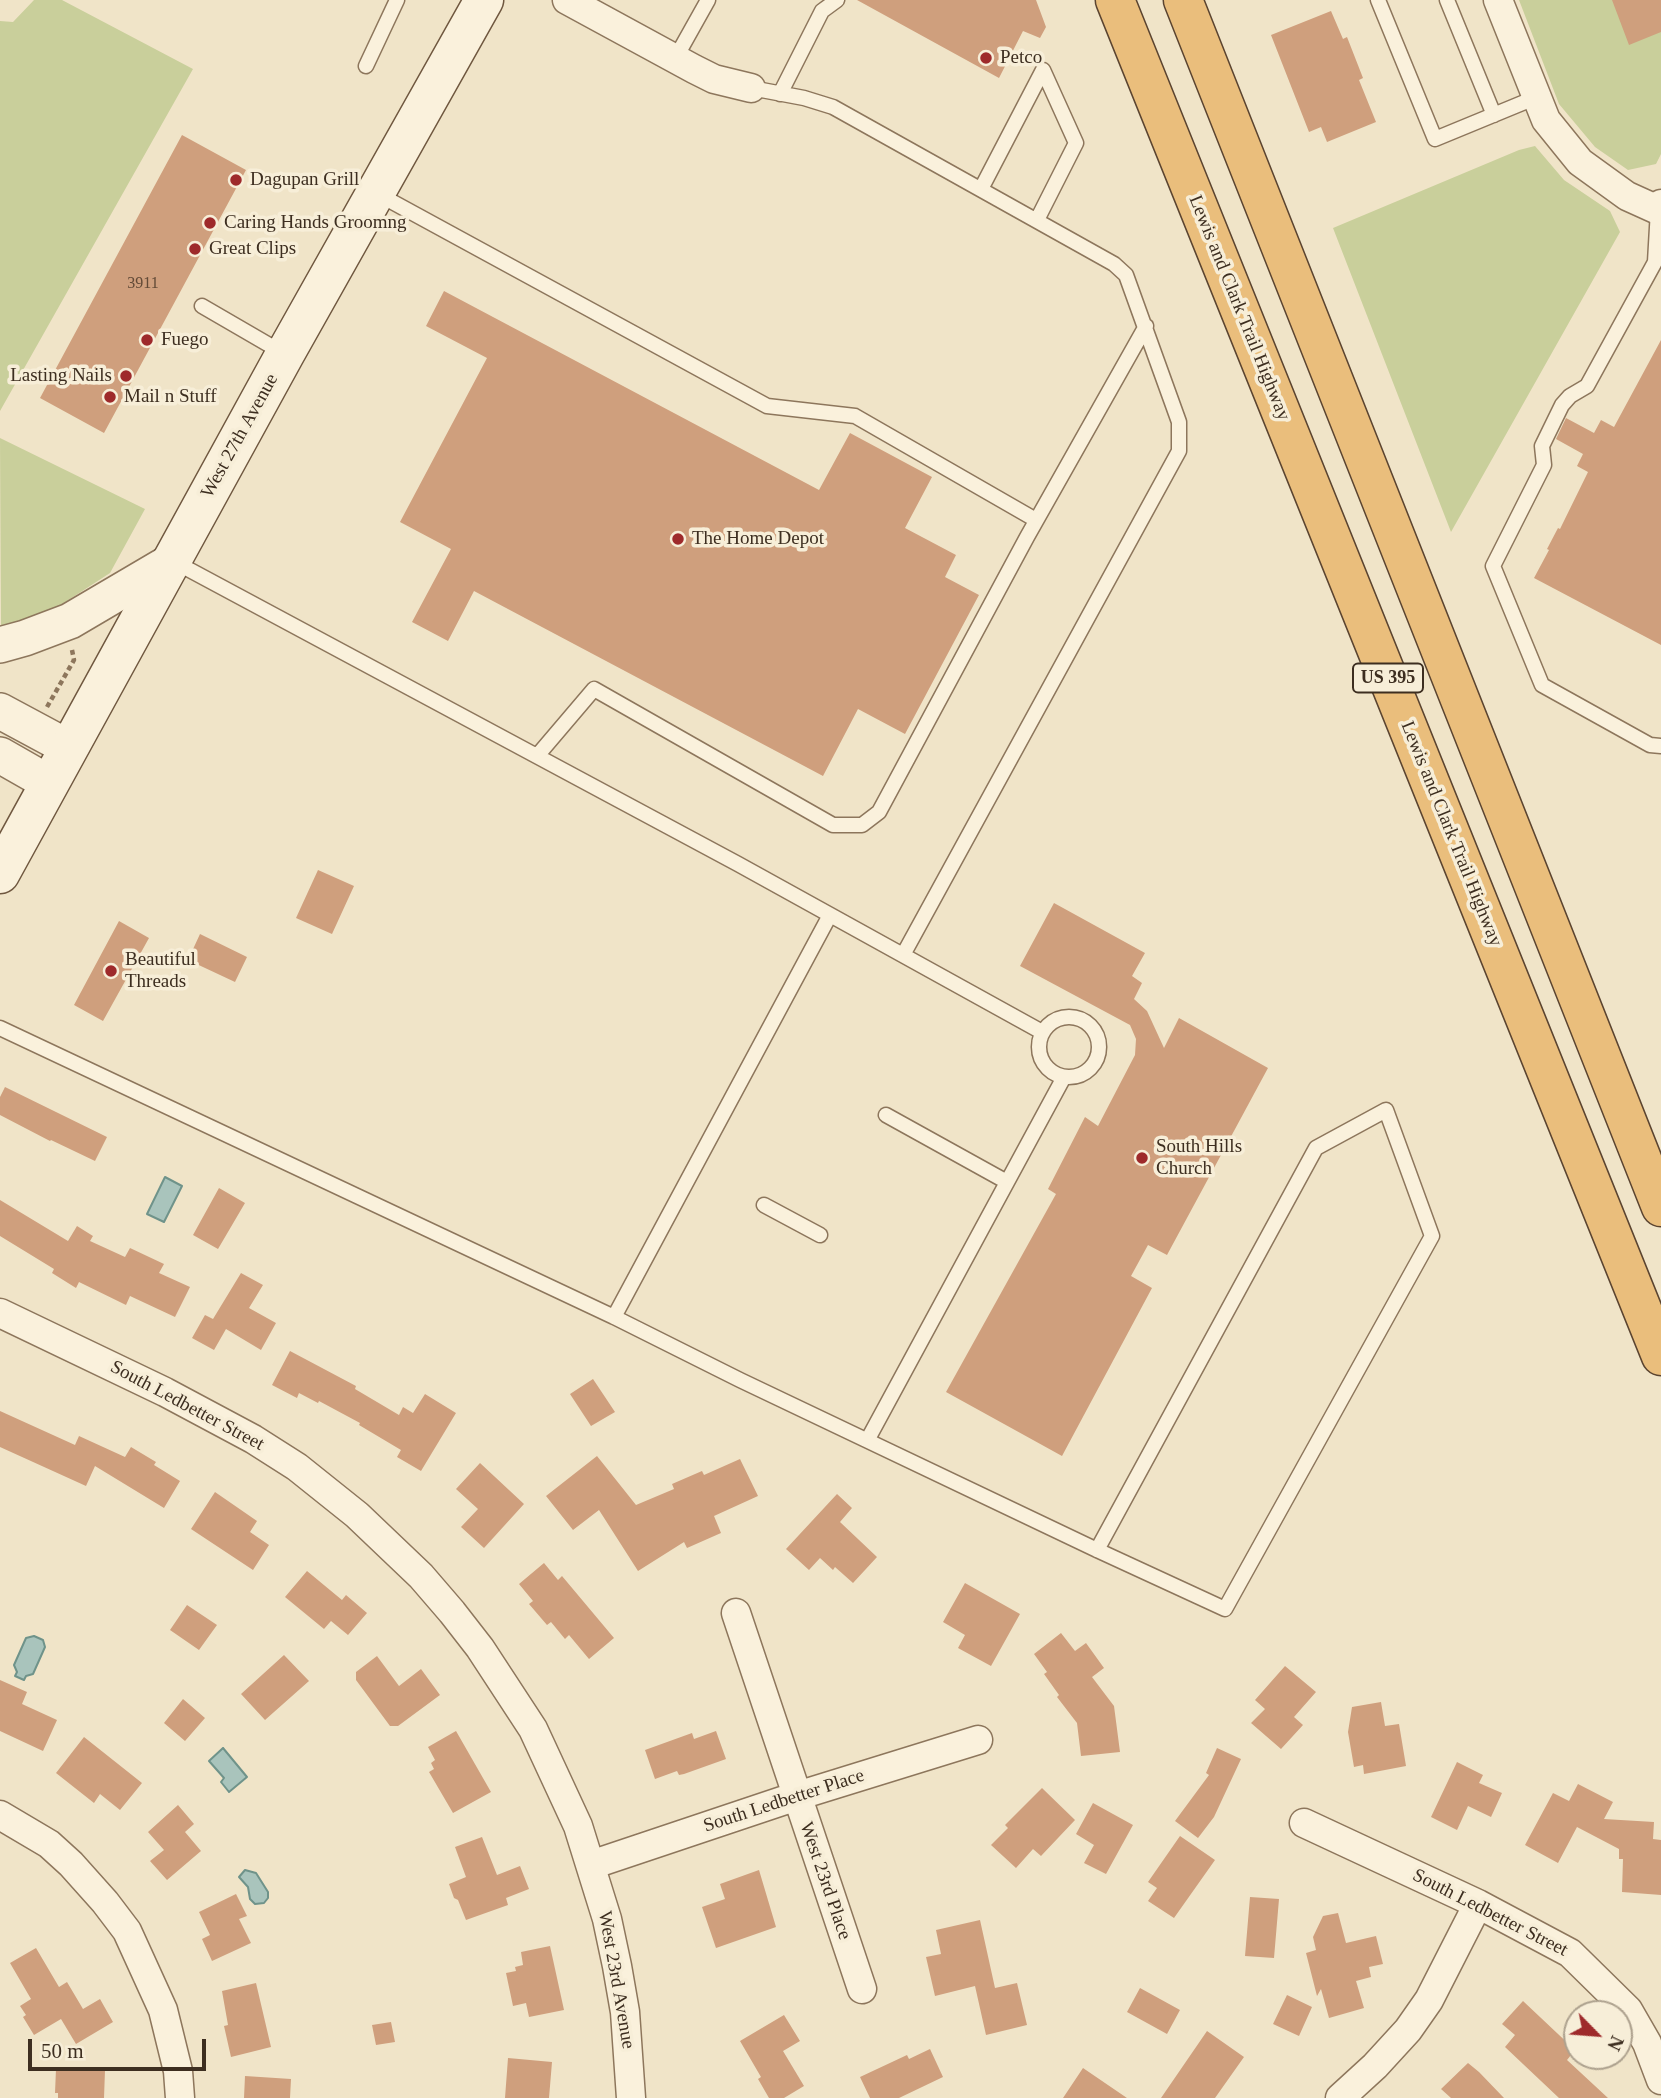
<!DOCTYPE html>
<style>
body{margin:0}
#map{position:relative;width:1661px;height:2098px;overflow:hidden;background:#f0e4c8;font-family:"Times New Roman",serif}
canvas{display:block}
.north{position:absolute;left:1563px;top:2000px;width:70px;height:70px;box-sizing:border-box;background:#f7eed8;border:2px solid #ada18e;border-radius:50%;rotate:115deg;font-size:19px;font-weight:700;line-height:28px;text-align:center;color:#3d2e20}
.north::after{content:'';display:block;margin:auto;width:24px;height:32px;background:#9e2a2b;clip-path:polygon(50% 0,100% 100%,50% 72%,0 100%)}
.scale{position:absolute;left:28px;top:2039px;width:178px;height:32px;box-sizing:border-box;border:4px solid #3d2e20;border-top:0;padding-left:9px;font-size:21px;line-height:24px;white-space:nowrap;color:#3d2e20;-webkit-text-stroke:5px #f7eed8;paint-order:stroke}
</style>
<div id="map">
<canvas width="1661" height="2098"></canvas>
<div class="north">N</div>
<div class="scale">50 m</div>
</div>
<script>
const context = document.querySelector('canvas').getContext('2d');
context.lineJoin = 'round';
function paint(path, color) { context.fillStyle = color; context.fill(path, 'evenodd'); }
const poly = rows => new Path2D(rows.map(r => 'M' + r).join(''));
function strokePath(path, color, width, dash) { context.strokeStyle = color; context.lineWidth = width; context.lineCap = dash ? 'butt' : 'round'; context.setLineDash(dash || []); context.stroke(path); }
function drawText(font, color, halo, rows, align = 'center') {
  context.font = font + ' "Times New Roman",serif'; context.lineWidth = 7; context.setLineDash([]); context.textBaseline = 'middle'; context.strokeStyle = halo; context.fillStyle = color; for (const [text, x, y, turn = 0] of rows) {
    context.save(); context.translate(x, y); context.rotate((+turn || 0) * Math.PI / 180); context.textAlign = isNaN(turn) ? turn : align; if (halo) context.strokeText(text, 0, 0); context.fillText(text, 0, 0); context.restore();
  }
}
paint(poly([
 [34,0,62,0,193,69,0,411,0,21,13,22],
 [1519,0,1661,0,1661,154,1656,164,1628,170,1595,147,1559,104],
 [1535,146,1564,180,1610,211,1620,232,1451,532,1333,228,1519,150],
 [0,438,145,509,110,573,53,610,1,627]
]), '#c9cf9b');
const water = poly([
 [165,1177,182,1186,164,1222,147,1214,165,1177],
 [34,1636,43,1640,45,1647,33,1674,26,1676,24,1680,15,1676,17,1672,14,1665,26,1638,34,1636],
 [223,1748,247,1777,229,1792,221,1782,224,1778,209,1761,223,1748],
 [245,1870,256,1873,268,1892,268,1898,264,1903,255,1904,250,1899,248,1887,239,1877,245,1870]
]);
paint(water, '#a9c4bc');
strokePath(water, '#6f938a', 2);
paint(poly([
 [857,0,1036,0,1046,27,1040,38,1023,31,999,78],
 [1612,0,1661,0,1661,32,1629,45],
 [1331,11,1343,39,1347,37,1363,78,1359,80,1376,122,1327,142,1321,127,1309,132,1271,35],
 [182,135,246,170,104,433,40,398],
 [444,291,819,490,850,433,932,477,905,528,956,555,945,577,979,595,905,734,858,709,823,776,474,591,448,641,412,622,451,549,400,522,487,358,426,326],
 [1661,340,1661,645,1534,578,1549,550,1547,549,1558,528,1560,529,1588,472,1577,466,1583,454,1556,439,1566,418,1594,433,1601,420,1614,427],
 [318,870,354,886,332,934,296,918],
 [1054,903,1145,953,1132,976,1142,983,1134,999,1147,1011,1164,1048,1179,1018,1268,1068,1167,1255,1148,1245,1131,1276,1152,1288,1062,1456,946,1392,1056,1194,1048,1189,1085,1117,1098,1126,1135,1055,1136,1039,1130,1025,1020,966],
 [119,921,149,938,103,1021,74,1005],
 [200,934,247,957,235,982,188,960],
 [5,1087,107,1137,95,1161,51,1140,50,1141,0,1115,0,1097],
 [219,1188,245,1203,218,1249,193,1235],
 [0,1200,68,1241,77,1226,93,1236,90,1241,125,1257,130,1248,164,1264,159,1273,190,1287,175,1317,130,1296,126,1305,79,1282,76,1288,52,1273,54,1269,0,1236],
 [241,1273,263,1285,249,1308,276,1323,261,1350,226,1329,214,1350,192,1338,205,1315,213,1319],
 [290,1351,356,1386,355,1389,399,1415,403,1407,413,1413,425,1394,456,1413,421,1471,397,1457,401,1450,359,1425,360,1423,319,1401,318,1403,299,1393,297,1398,272,1385],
 [593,1379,615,1412,591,1426,570,1394],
 [0,1411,75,1445,79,1436,125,1457,131,1447,156,1462,154,1465,180,1481,164,1508,95,1466,86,1486,0,1447],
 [597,1456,636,1505,674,1489,672,1484,702,1471,704,1475,740,1459,758,1496,714,1516,721,1533,687,1548,684,1542,638,1571,599,1510,573,1530,546,1496],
 [480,1463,524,1504,484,1548,461,1527,478,1509,456,1489],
 [215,1492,257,1521,250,1532,269,1545,253,1570,191,1529],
 [837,1494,852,1508,840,1522,877,1557,853,1583,835,1567,833,1570,820,1558,809,1570,786,1549],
 [544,1563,558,1580,562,1576,614,1638,589,1659,569,1635,565,1639,551,1622,547,1625,529,1604,533,1601,519,1584],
 [307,1571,342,1600,346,1595,367,1613,348,1635,331,1621,324,1629,285,1597],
 [965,1583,1020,1614,991,1666,958,1648,965,1635,943,1622],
 [187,1605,217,1625,199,1650,170,1630],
 [1061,1633,1075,1651,1086,1643,1104,1668,1092,1677,1114,1706,1120,1752,1081,1756,1077,1723,1057,1697,1059,1695,1044,1674,1047,1672,1034,1654],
 [284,1655,309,1681,265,1720,241,1694],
 [377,1656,399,1686,421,1669,440,1695,398,1726,390,1726,356,1680,356,1672],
 [1285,1666,1316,1692,1294,1717,1303,1725,1281,1749,1251,1723,1265,1709,1255,1700],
 [0,1680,27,1692,22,1704,57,1720,43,1751,0,1731],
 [183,1699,205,1718,185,1741,164,1723],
 [1381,1702,1385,1726,1399,1724,1406,1766,1364,1774,1363,1765,1354,1767,1348,1732,1352,1707],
 [456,1731,491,1792,453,1813,429,1772,434,1769,431,1763,435,1760,428,1747],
 [716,1731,726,1759,684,1774,679,1775,677,1771,655,1779,645,1750,692,1733,694,1739],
 [84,1737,142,1783,120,1810,100,1794,94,1803,56,1773],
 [1217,1748,1241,1759,1214,1817,1198,1838,1175,1821,1209,1775,1206,1773],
 [1457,1762,1483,1775,1479,1783,1502,1793,1491,1817,1468,1806,1457,1830,1431,1817],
 [1578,1784,1613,1802,1604,1819,1654,1822,1653,1839,1661,1840,1661,1895,1622,1892,1623,1859,1619,1859,1619,1849,1577,1827,1558,1863,1525,1845,1553,1793,1569,1801],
 [1042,1788,1075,1820,1041,1856,1033,1849,1016,1868,991,1845,1008,1828,1005,1825],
 [1093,1803,1133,1825,1106,1874,1084,1863,1094,1845,1076,1834],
 [178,1805,194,1824,185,1832,201,1851,167,1880,150,1861,164,1850,148,1832],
 [1180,1836,1215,1860,1174,1918,1148,1901,1157,1888,1148,1882],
 [482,1837,497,1875,520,1866,529,1889,506,1898,508,1905,466,1920,458,1900,454,1898,449,1884,466,1877,455,1847],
 [759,1870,776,1927,716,1948,702,1907,725,1899,720,1884],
 [236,1894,247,1916,239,1919,251,1943,212,1961,202,1939,210,1935,199,1912],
 [1250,1897,1279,1899,1274,1958,1245,1956],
 [1338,1913,1346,1943,1376,1936,1383,1964,1369,1967,1371,1977,1356,1981,1364,2008,1329,2018,1321,1989,1317,1996,1306,1953,1316,1950,1313,1937,1323,1916],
 [980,1920,995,1988,1017,1983,1027,2025,986,2035,975,1986,935,1996,926,1957,941,1954,936,1930],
 [550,1946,564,2010,529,2017,526,2003,513,2006,506,1973,516,1971,515,1967,523,1965,521,1952],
 [36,1948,59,1987,67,1982,83,2009,100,1999,113,2022,76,2044,61,2019,34,2035,23,2017,26,2015,20,2006,31,1999,10,1963],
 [256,1983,271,2047,231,2057,224,2026,228,2025,222,1991],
 [1140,1988,1180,2010,1167,2034,1127,2012],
 [1287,1995,1312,2007,1299,2036,1273,2024],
 [1523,2001,1575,2050,1567,2060,1608,2098,1559,2098,1505,2047,1515,2035,1502,2024],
 [784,2015,800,2041,783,2051,804,2086,784,2098,769,2098,758,2079,761,2077,740,2041],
 [391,2022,395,2042,376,2045,372,2025],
 [1207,2031,1244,2057,1215,2098,1161,2098],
 [930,2049,943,2077,899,2098,870,2098,860,2077,907,2055,909,2059],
 [508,2058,552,2062,549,2098,505,2098],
 [1468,2063,1479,2072,1504,2098,1451,2098,1441,2089],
 [1083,2068,1127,2098,1063,2098],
 [56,2069,105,2070,104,2098,58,2098,58,2093,55,2093],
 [245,2076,291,2079,290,2098,244,2098]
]), '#cf9f7d');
const service = poly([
 [1378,0,1435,139,1537,97],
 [1447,0,1494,115],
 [675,59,708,0],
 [366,66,397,0],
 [751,88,804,98,833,107,1114,264,1126,275,1179,422,1179,451,903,955],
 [780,94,822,11,837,0],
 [981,189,1043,70,1076,143,1037,220],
 [376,193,767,406,855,416,1036,520],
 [1658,210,1655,262,1587,386,1570,396,1562,405,1542,446,1544,465,1493,566,1542,685,1650,745,1661,746],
 [202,306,283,353],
 [173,561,738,864,1042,1032],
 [537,756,594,689,833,825,862,825,879,812,1027,537,1146,326],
 '1039 1047a30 30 0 1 1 60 0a30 30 0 1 1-60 0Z',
 [0,1028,614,1317,740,1380,1097,1550,1225,1609,1432,1236,1386,1110,1316,1148,1097,1550],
 [886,1115,1007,1182],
 [764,1205,820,1235],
 [614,1317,830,915],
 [868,1439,1064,1077]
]);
const minor = poly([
 [567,0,694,69,714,79,751,88],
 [1498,0,1546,120,1580,162,1627,196,1658,210,1661,204],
 [0,1313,165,1392,253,1439,297,1467,357,1515,421,1576,452,1612,480,1648,533,1729,578,1826,607,1919,617,1966,625,2012,631,2098],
 [736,1613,862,1989],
 [0,1815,49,1844,71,1864,105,1902,127,1931,163,2010,178,2071,180,2098],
 [1304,1823,1478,1904,1570,1953,1628,2010,1647,2043,1661,2080],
 [591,1865,797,1796,978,1740],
 [1340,2098,1375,2066,1408,2030,1429,2000,1478,1904]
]);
const tertiary = poly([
 [0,645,25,638,70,621,172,561],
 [0,711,69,748],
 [0,755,49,783]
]);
const secondary = poly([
 [0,874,285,354,484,0]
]);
const trunk = poly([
 [1115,0,1661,1356],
 [1183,0,1661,1207]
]);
strokePath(service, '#8d765c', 17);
strokePath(minor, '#8d765c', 31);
strokePath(tertiary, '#8d765c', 38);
strokePath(secondary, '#6f573f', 41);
strokePath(trunk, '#5b4430', 41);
strokePath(poly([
 [47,707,74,660,72,650]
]), '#8d765c', 4.5, [5, 3.5]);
strokePath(service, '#faf1dc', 14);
strokePath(minor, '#faf1dc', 28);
strokePath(tertiary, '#faf1dc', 35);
strokePath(secondary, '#faf1dc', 38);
strokePath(trunk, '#eabe7c', 38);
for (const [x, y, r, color] of [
 [986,58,7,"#9e2a2b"],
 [236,180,7,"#9e2a2b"],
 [210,223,7,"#9e2a2b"],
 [195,249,7,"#9e2a2b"],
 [147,340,7,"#9e2a2b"],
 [126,376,7,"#9e2a2b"],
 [110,397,7,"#9e2a2b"],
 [678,539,7,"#9e2a2b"],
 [111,971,7,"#9e2a2b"],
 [1142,1158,7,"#9e2a2b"]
]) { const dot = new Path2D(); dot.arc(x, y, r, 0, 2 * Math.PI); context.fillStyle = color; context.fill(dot); strokePath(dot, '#f7eed8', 2.5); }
drawText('16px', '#624a37', null, [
 ["3911",143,284]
]);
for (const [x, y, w] of [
 [1388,678,70]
]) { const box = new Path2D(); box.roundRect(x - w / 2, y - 14.5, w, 29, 5); context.fillStyle = '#f7eed8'; context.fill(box); strokePath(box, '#3d2e20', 2); }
drawText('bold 18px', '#3d2e20', null, [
 ["US 395",1388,678]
]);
drawText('19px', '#3d2e20', '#f7eed8', [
 ["Petco",1000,58],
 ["Dagupan Grill",250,180],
 ["Caring Hands Groomng",224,223],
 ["Great Clips",209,249],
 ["Fuego",161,340],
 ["Lasting Nails",112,376,"right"],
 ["Mail n Stuff",124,397],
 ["The Home Depot",692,539],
 ["Beautiful",125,960],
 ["Threads",125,982],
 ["South Hills",1156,1147],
 ["Church",1156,1169]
], 'left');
drawText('19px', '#3d2e20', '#f7eed8', [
 ["Lewis and Clark Trail Highway",1239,308,68],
 ["West 27th Avenue",240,436,-61],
 ["Lewis and Clark Trail Highway",1451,834,68],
 ["South Ledbetter Street",187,1406,28],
 ["South Ledbetter Place",784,1801,-18],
 ["West 23rd Place",825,1881,71],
 ["South Ledbetter Street",1490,1913,27],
 ["West 23rd Avenue",616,1980,80]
]);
</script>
